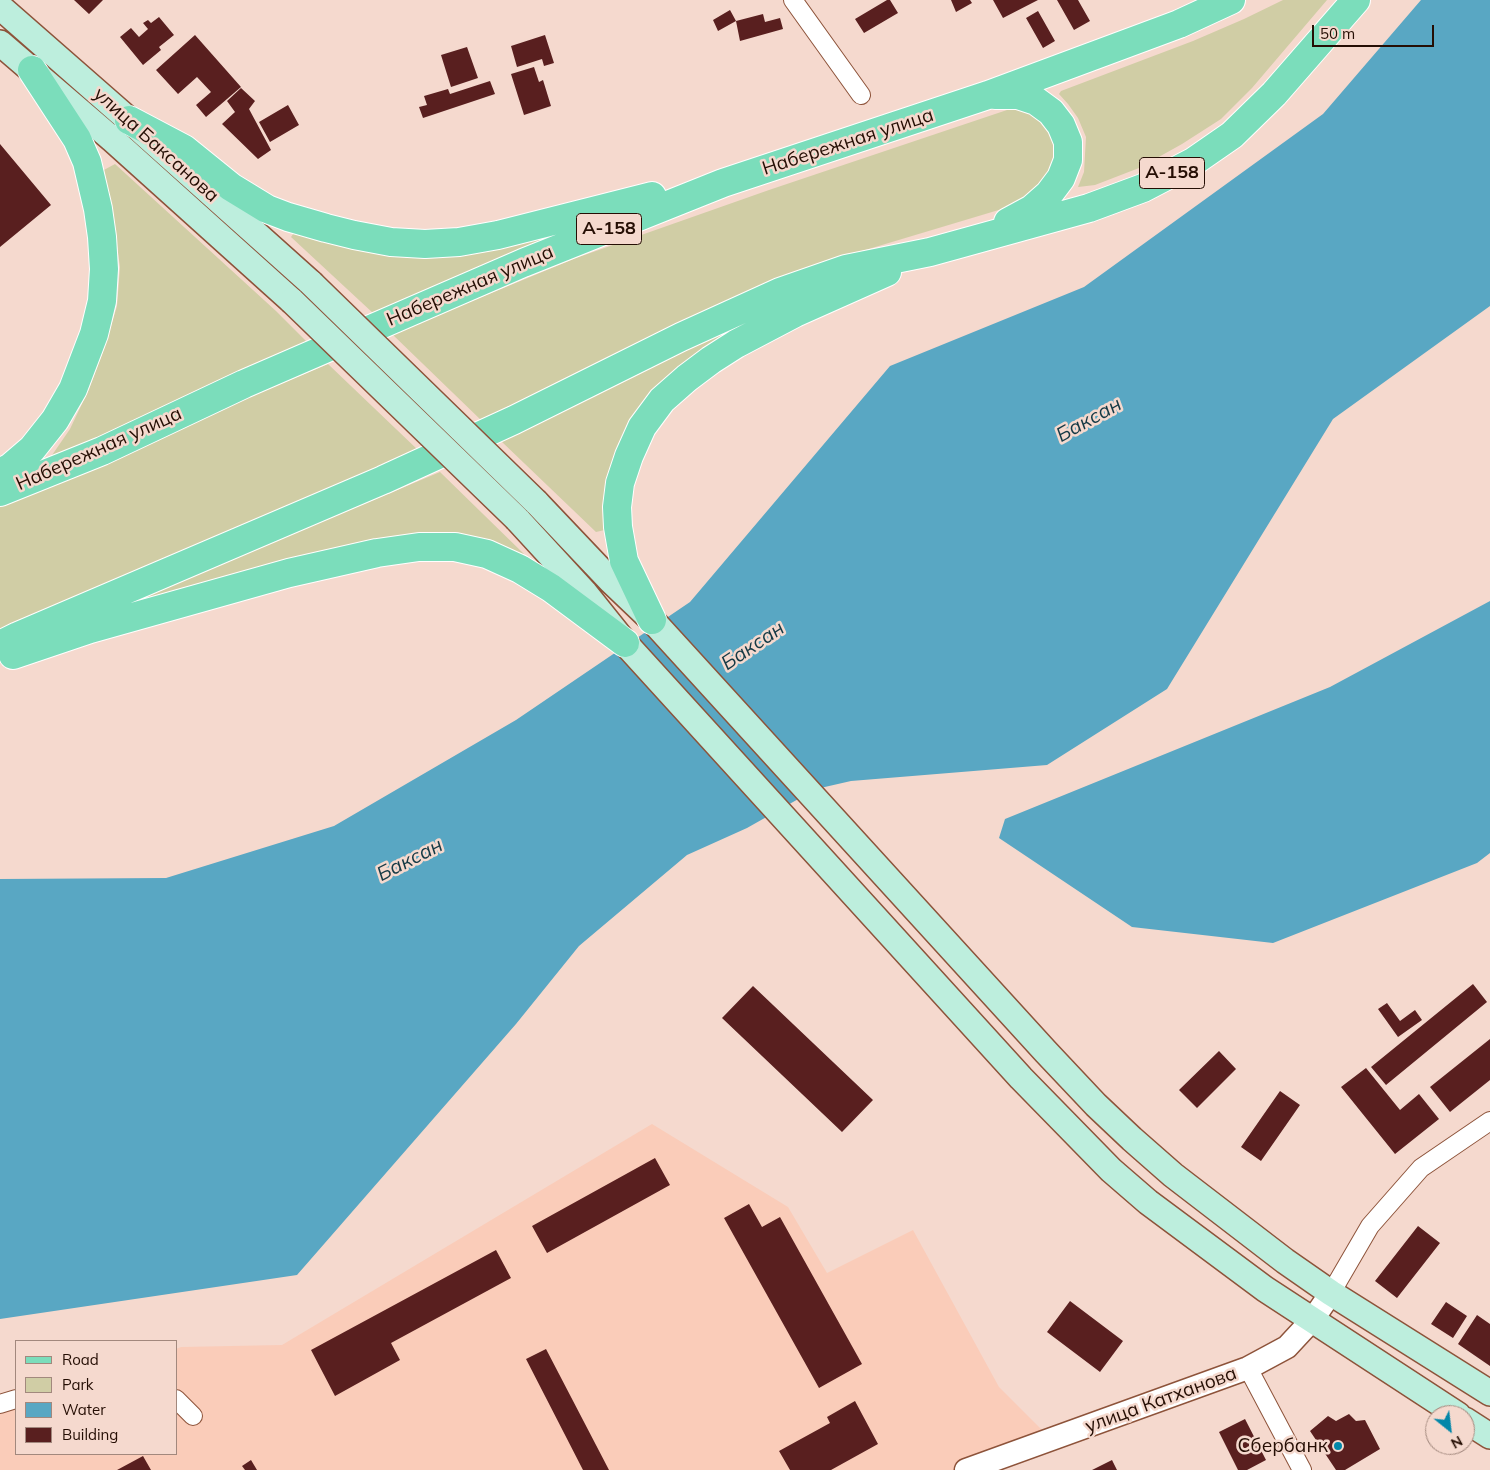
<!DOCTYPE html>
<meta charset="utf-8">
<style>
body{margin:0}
#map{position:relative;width:1490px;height:1470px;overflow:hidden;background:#f5d9ce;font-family:Mulish,sans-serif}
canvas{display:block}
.legend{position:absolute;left:15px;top:1340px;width:162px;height:115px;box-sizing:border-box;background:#f5d9ce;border:1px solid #a2887d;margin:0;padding:6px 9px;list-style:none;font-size:15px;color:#250e04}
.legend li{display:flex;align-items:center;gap:10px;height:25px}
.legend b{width:25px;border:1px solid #a2887d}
.north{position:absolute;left:1425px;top:1405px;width:50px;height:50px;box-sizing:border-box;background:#f5d9ce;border:1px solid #a2887d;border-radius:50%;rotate:151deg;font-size:14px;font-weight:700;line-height:20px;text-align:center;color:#250e04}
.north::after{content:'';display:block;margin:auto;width:18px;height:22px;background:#0387a9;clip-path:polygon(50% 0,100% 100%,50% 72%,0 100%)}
.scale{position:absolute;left:1312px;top:25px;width:122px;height:22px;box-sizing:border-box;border:2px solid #250e04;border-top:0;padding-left:6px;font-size:15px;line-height:18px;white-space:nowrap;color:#250e04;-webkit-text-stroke:4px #f5d9ce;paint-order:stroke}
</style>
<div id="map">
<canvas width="1490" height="1470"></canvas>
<ul class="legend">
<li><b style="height:6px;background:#7bddbb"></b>Road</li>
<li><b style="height:14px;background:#d0cda5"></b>Park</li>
<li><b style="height:14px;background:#59a7c3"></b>Water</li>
<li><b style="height:14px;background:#591f1f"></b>Building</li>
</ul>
<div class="north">N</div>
<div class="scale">50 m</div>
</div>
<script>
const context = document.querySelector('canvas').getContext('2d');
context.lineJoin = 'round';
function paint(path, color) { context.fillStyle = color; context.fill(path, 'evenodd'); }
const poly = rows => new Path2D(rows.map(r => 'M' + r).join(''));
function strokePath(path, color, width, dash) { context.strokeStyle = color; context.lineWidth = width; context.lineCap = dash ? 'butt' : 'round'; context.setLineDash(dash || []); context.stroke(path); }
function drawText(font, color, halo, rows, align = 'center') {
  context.font = font + ' Mulish,sans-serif'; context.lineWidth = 5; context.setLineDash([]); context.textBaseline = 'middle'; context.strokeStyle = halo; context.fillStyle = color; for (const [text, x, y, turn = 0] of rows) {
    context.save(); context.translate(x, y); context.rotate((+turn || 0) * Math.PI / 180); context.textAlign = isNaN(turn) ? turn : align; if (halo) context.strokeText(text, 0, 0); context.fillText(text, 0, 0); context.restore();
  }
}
paint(poly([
 [652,1124,788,1207,827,1273,913,1230,999,1387,1051,1439,966,1470,0,1470,0,1404,16,1399,16,1454,176,1454,176,1349,181,1347,282,1345]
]), '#faccb9');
paint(poly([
 [1283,0,1327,0,1252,88,1221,119,1182,144,1139,168,1095,185,1078,187,1084,172,1086,137,1078,118,1068,104,1059,94,1061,91,1193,41,1244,19],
 [1010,109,1035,112,1054,128,1056,175,1022,203,852,254,801,272,483,422,392,334,576,258,769,190],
 [115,164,276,311,308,343,48,461,70,429,89,389,104,349,117,306,120,267,113,217,102,171],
 [595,220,374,314,291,237,296,230,336,243,373,253,412,258,450,256],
 [796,299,673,376,609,529,596,532,501,441,672,355],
 [328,364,419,451,0,630,0,502],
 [440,472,524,554,521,560,456,538,85,621]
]), '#d0cda5');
paint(poly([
 [1421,0,1490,0,1490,306,1333,419,1167,689,1047,765,851,781,816,789,747,828,687,855,579,946,516,1024,297,1275,0,1319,0,879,166,878,334,826,516,720,690,602,890,366,1084,287,1323,114],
 [1490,601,1490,853,1477,863,1273,943,1132,927,999,838,1005,819,1330,687]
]), '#59a7c3');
paint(poly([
 [74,0,103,0,89,14],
 [887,0,890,0,898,13,864,33,855,19],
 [951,0,970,0,972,3,956,12],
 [993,0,1038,0,1003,18],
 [1057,0,1078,0,1090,21,1074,30],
 [730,10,736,21,718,31,713,20],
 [1038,11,1055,41,1043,48,1026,18],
 [763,14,765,22,780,18,783,29,740,41,736,21],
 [159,17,174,35,159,47,161,50,143,65,120,37,131,28,139,37,148,29,143,23,148,20,151,23],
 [195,35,241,87,206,117,196,105,211,92,197,77,178,94,156,70],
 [545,35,554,63,544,66,542,59,517,67,511,46],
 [467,47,478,78,451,87,441,55],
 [534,67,539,82,543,80,551,106,524,115,511,74],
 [490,81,495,94,423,118,419,107,427,105,424,96,448,89,450,94],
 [241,88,255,101,249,109,271,150,258,159,222,124,235,112,227,101],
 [288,105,299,125,270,142,259,122],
 [0,144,51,205,0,247],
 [1473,984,1487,1002,1386,1085,1371,1067],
 [753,986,873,1100,842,1132,722,1018],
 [1387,1003,1400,1021,1415,1010,1422,1020,1398,1037,1378,1009],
 [1490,1039,1490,1080,1450,1112,1430,1087],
 [1219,1051,1236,1069,1197,1108,1179,1090],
 [1366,1068,1400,1110,1419,1094,1439,1119,1395,1154,1341,1087],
 [1280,1091,1300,1105,1261,1161,1241,1147],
 [655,1158,670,1185,547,1253,532,1226],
 [749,1204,762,1227,780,1217,862,1364,819,1388,724,1218],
 [1418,1226,1440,1243,1397,1298,1375,1281],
 [496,1250,511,1278,391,1343,400,1360,335,1396,311,1350],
 [1070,1301,1123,1341,1100,1372,1047,1332],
 [1446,1302,1467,1316,1453,1338,1431,1324],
 [1477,1315,1490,1324,1490,1366,1458,1344],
 [546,1349,609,1470,583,1470,526,1359],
 [855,1401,878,1444,831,1470,790,1470,779,1451,830,1423,827,1417],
 [1349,1414,1356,1421,1365,1420,1380,1449,1345,1470,1336,1470,1310,1431,1328,1416,1336,1421],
 [1245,1419,1266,1460,1247,1470,1238,1470,1219,1432],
 [143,1456,151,1470,117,1470],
 [251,1460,257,1470,245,1470,242,1466],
 [1112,1460,1117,1470,1092,1470]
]), '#591f1f');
const minor = poly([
 [793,0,861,95],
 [1331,1293,1370,1226,1421,1168,1490,1121],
 [1248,1368,1302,1470],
 [176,1399,193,1416],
 [0,1404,16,1399]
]);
const tertiary = poly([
 [966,1470,1248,1368,1287,1347,1313,1319,1331,1293]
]);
const secondary = poly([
 [0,7,129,120,311,283],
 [0,43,112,139,292,301],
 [536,502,610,580,652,620,1046,1052,1096,1105,1132,1139,1173,1175,1285,1261,1331,1293,1490,1393],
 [517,519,585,593,625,643,1021,1078,1111,1170,1148,1202,1265,1289,1458,1415],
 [1465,1420,1490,1436]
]);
const primary = poly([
 [995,95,1018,95,1036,101,1051,112,1061,125,1068,142,1068,160,1061,178,1049,194,1032,209,1008,222],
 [129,120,184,149,231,187,267,209,288,217,326,228,354,235,391,242,425,244,459,242,498,235,652,196],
 [0,473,11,467,32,449,55,420,73,389,94,334,102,301,104,269,102,237,98,209,87,162,77,139,32,70],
 [0,492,102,451,244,384,523,263,723,183,988,95,1179,24,1231,0],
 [652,620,624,561,618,527,617,507,620,483,629,456,642,427,662,400,687,378,711,360,736,344,795,313,887,272],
 [0,645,18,636,383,480,514,420,681,337,780,292,846,269,930,252,1089,208,1143,188,1193,162,1232,135,1274,94,1356,0],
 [13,655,90,629,289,573,377,553,419,547,455,547,487,554,520,569,551,588,625,643]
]);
strokePath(minor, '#8d533a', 20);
strokePath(tertiary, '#8d533a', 25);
strokePath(secondary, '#8d533a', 28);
strokePath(primary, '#fff', 30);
strokePath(minor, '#fff', 18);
strokePath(tertiary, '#fff', 22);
strokePath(secondary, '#bdeedd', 25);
strokePath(primary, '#7bddbb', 28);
const secondaryBridge = poly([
 [311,283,536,502],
 [292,301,517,519]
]);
strokePath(secondaryBridge, '#8d533a', 28, []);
strokePath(secondaryBridge, '#bdeedd', 25);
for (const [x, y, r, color] of [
 [1338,1446,5,"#0387a9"]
]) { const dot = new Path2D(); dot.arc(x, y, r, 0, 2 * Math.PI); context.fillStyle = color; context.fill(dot); strokePath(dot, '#f5d9ce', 2); }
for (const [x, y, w] of [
 [1172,173,65],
 [609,229,65]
]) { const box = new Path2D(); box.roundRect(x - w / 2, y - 15.5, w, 31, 4); context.fillStyle = '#f5d9ce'; context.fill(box); strokePath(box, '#250e04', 1); }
drawText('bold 18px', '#250e04', null, [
 ["А-158",1172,173],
 ["А-158",609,229]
]);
drawText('19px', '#250e04', '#f5d9ce', [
 ["Набережная улица",848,142,-18],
 ["улица Баксанова",156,145,42],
 ["Набережная улица",470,286,-23],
 ["Набережная улица",99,449,-24],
 ["улица Катханова",1161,1400,-20]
]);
drawText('19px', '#250e04', '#f5d9ce', [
 ["Сбербанк",1328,1446]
], 'right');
drawText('italic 20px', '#143945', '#f5d9ce', [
 ["Баксан",1089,420,-29],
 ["Баксан",753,646,-34],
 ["Баксан",410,860,-27]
]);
</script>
